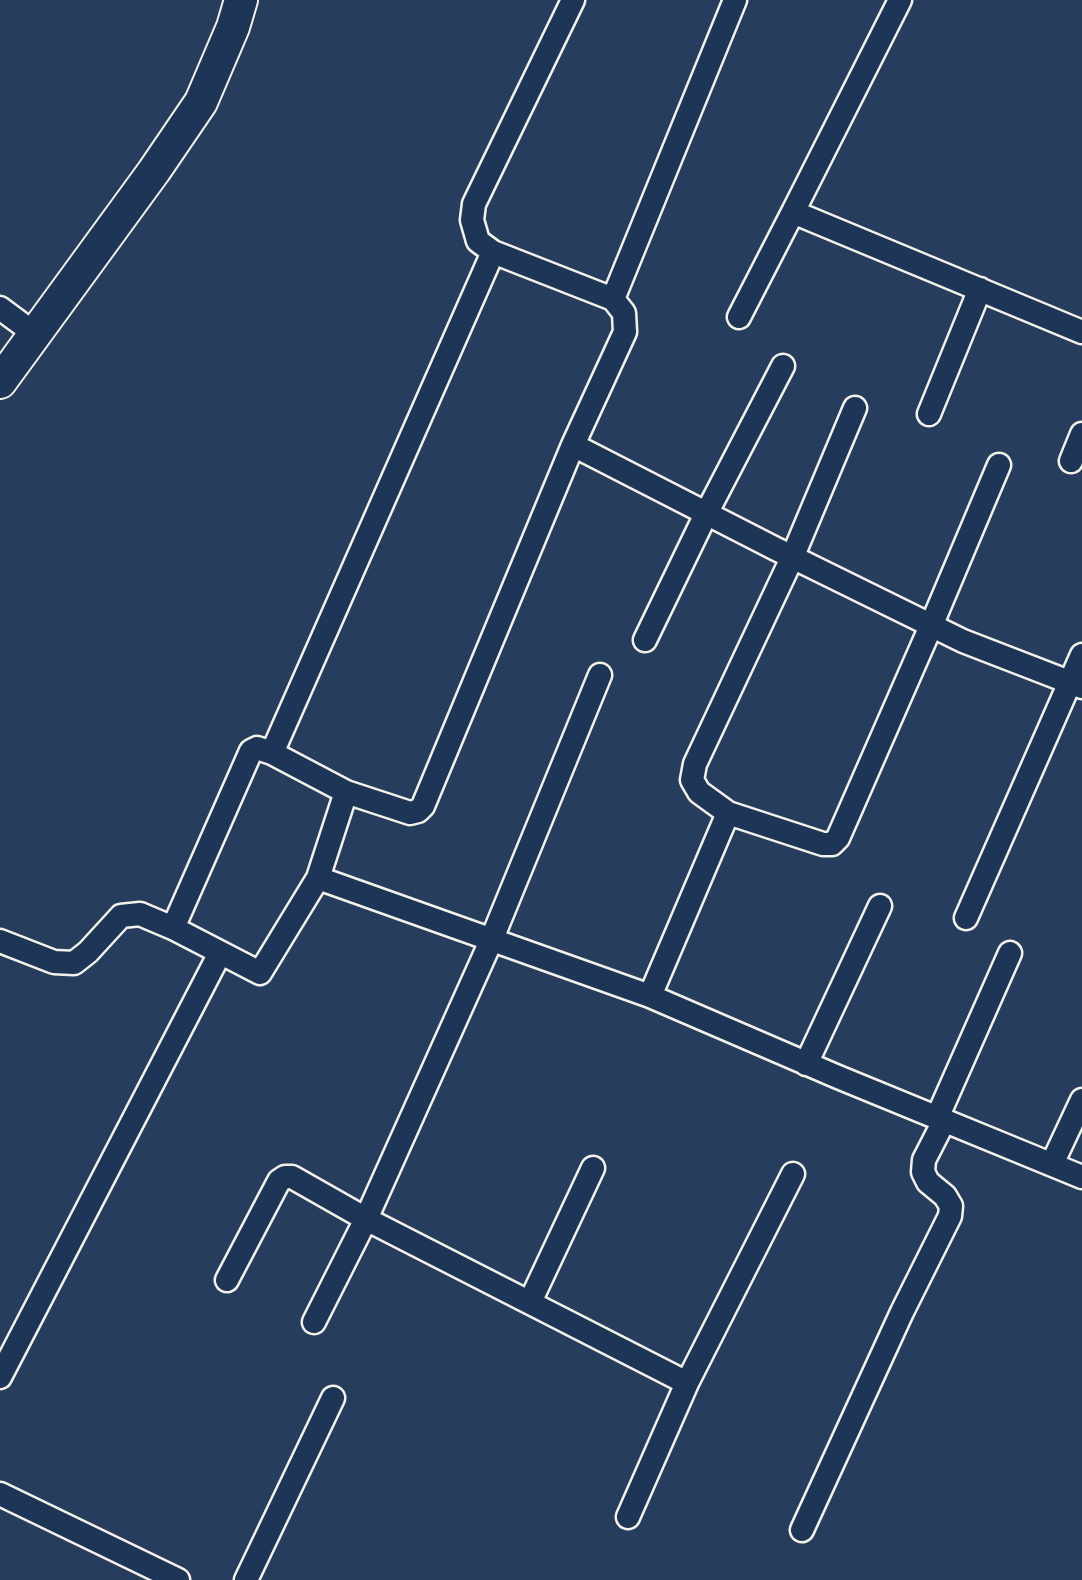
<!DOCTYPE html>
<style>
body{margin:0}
canvas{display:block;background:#263d5d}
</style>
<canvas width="1082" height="1580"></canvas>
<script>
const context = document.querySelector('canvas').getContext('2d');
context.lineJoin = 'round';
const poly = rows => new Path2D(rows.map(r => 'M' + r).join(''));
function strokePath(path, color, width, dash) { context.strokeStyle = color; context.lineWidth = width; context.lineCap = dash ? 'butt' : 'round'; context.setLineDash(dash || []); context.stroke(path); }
const street = poly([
 [573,0,474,204,472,220,478,241,493,252,613,299,624,313,625,332,573,445,776,549,963,641,1082,687],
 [900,0,793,212,1082,332],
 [613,299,735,0],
 [0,308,35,334],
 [739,317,793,212],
 [929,414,980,289],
 [1071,461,1082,434],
 [645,640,706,514,783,366],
 [600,675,491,941,366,1219,687,1383,793,1174],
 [346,792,410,813,418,811,423,806,573,445],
 [728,813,699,792,692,780,695,764,792,558,855,408],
 [318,878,346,792,272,753,493,252],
 [966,918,1082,655],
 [173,928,251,751,257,748,272,753],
 [0,941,54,962,74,963,88,952,121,916,140,914,173,928,260,973,318,878,650,996,838,1077,1082,1177],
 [650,996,728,813,823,844,832,844,838,838,931,626,999,465],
 [806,1064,880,906],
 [937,1118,1010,953],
 [1052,1164,1082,1100],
 [227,1280,279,1181,285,1177,292,1177,366,1219,314,1322],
 [530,1302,593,1168],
 [0,1377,220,953],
 [0,1494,178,1580],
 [628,1517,687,1383],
 [802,1530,902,1312,950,1216,951,1206,945,1196,928,1182,923,1172,924,1160,944,1121],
 [246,1580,333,1398]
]);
const secondary = poly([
 [0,382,154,171,201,102,233,27,241,0]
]);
strokePath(street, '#f4f1e8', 27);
strokePath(secondary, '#f4f1e8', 36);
strokePath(street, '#1d3557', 22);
strokePath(secondary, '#1d3557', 32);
</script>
